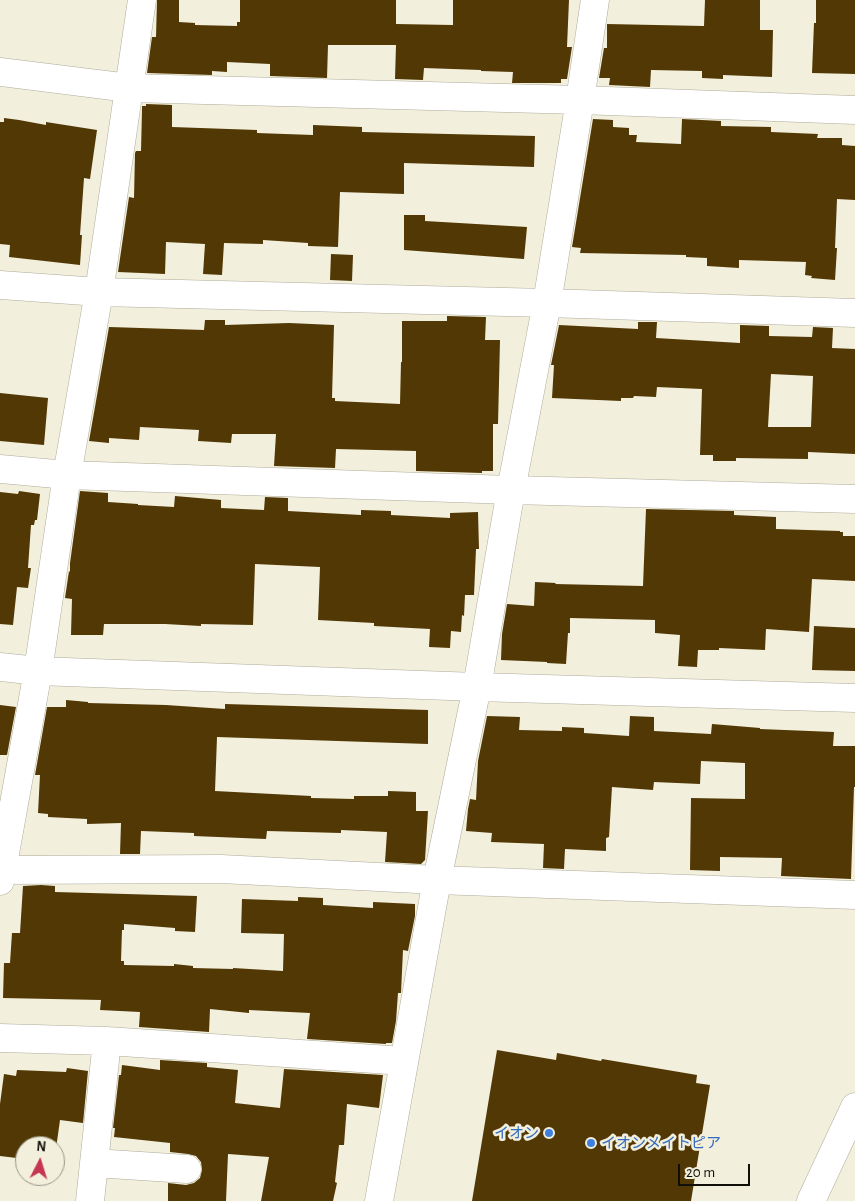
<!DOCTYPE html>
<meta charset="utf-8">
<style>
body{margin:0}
#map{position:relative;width:855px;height:1201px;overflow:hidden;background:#f2efdd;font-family:"Alegreya Sans",sans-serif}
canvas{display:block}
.north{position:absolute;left:15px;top:1136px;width:50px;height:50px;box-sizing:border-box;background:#f2efdd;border:1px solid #989588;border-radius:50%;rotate:5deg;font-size:14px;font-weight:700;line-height:20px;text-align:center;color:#100f09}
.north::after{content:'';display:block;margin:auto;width:18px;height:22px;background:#c63652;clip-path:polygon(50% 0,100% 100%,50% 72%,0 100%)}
.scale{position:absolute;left:678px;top:1164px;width:72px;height:22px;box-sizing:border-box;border:2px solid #100f09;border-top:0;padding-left:6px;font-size:15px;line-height:18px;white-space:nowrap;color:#100f09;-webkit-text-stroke:4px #f2efdd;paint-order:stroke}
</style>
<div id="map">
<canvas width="855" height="1201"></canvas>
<div class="north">N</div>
<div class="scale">20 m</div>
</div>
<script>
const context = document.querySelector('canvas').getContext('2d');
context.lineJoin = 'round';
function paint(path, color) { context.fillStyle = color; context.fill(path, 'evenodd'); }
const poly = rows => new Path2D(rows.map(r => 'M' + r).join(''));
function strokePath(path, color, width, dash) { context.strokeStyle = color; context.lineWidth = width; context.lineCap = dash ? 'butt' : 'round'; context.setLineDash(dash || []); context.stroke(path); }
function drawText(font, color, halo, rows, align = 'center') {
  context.font = font + ' "Alegreya Sans","Noto Sans JP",sans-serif'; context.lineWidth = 5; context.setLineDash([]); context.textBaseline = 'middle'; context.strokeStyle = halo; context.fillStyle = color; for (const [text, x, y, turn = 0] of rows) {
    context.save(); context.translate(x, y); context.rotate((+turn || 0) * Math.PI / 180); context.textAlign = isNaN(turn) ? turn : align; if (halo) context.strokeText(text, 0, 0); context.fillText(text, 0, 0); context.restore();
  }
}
paint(poly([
 [157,0,179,0,179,22,195,23,195,25,237,26,237,22,240,22,240,0,396,0,396,24,453,25,453,0,569,0,567,47,572,47,567,79,561,79,561,83,512,83,513,72,481,71,481,70,424,68,423,80,395,79,396,45,328,45,327,78,270,76,270,64,227,62,227,72,212,71,212,75,147,73,152,37,156,37],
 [705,0,760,0,760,30,773,30,772,77,723,75,723,79,702,78,702,71,651,70,650,87,609,85,610,78,599,78,604,48,607,48,607,24,704,26],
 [816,0,855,0,855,74,812,73,814,23,816,23],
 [146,104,172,105,172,127,257,130,257,133,313,135,313,125,362,127,362,132,535,136,534,167,404,163,404,194,340,192,338,247,308,246,308,243,263,240,263,244,224,243,222,275,203,274,205,244,166,242,165,274,118,272,129,197,134,198,135,153,136,151,141,151,142,110,142,106,146,106],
 [4,118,19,120,46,125,46,122,97,130,90,179,84,178,80,235,82,235,80,265,9,257,10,245,0,244,0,122,4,122],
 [593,119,613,120,613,127,629,128,629,135,637,135,636,142,681,144,682,119,721,121,721,126,771,127,771,132,818,134,817,138,842,138,842,145,855,146,855,200,837,199,835,248,837,248,835,280,811,278,812,276,805,275,806,262,739,260,739,268,707,266,707,258,686,257,686,255,580,253,581,248,572,247],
 [404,215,425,215,425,221,527,227,524,259,404,250],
 [331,254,353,255,352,281,330,280],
 [447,316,486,317,485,340,500,340,498,424,493,424,493,471,482,471,482,473,416,471,416,451,336,449,335,468,274,466,276,434,232,434,231,443,198,441,199,430,140,427,139,440,109,438,109,443,89,441,109,327,204,330,205,320,225,320,225,325,289,323,334,325,332,398,335,398,335,401,400,404,401,362,402,362,402,321,447,321],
 [638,322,657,322,656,338,740,343,740,325,769,326,769,336,812,337,813,327,833,328,832,348,855,349,855,454,808,452,808,459,736,458,736,461,713,461,713,455,700,455,702,389,657,387,656,397,634,396,633,398,621,398,621,401,552,398,554,365,551,365,559,325,638,329],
 [771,374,813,376,811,427,768,427],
 [0,393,48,398,44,445,0,441],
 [19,491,40,494,37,520,35,520,34,525,31,525,28,568,31,568,28,588,17,587,13,625,0,624,0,492,18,494],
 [80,491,108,493,108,502,138,504,138,505,174,507,175,496,221,500,221,508,264,510,265,497,288,498,288,511,361,515,361,510,391,511,391,515,450,518,450,513,478,512,479,549,476,549,474,595,465,595,464,616,462,615,461,632,451,631,450,648,429,647,430,629,374,626,374,623,318,620,320,567,255,564,253,625,201,624,201,626,165,624,104,624,103,635,71,635,72,599,65,598,69,571,70,572,70,563],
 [646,509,734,511,734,515,776,517,776,529,840,531,840,532,843,532,843,536,855,536,855,581,812,579,809,632,766,629,765,650,719,648,719,650,698,650,697,667,678,666,680,635,655,633,655,620,570,618,570,633,568,633,566,664,547,663,547,662,501,660,502,634,507,604,534,606,535,582,556,583,555,584,643,586],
 [814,626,855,628,855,671,812,670],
 [66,700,88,702,88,703,166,705,225,709,225,704,428,710,428,744,217,737,215,791,311,796,311,798,354,799,354,796,388,796,388,791,416,792,416,811,428,811,425,860,421,864,385,862,387,832,341,830,341,833,267,831,266,839,194,836,194,833,141,831,140,854,120,854,121,823,87,824,87,819,48,817,48,814,38,813,40,775,35,775,47,707,66,707],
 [0,705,16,707,7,755,0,755],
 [487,716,520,717,519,730,562,731,562,727,584,728,584,733,629,736,630,716,654,717,654,731,711,734,712,724,760,728,760,729,834,732,833,746,855,746,855,787,854,787,851,879,781,876,782,858,720,857,720,871,690,870,691,798,745,799,745,763,701,761,700,784,654,782,653,790,612,787,609,837,606,838,606,851,565,849,564,869,543,868,544,844,491,842,492,833,466,831,468,809,470,799,476,800,478,761],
 [41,885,55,886,55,892,197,896,195,932,175,931,175,928,124,924,124,930,122,930,121,961,124,961,124,965,174,966,174,964,193,966,193,968,233,969,233,968,283,971,284,934,241,933,242,899,298,901,298,897,323,898,323,905,373,908,373,902,415,904,415,916,408,951,403,950,401,993,398,993,396,1021,392,1043,386,1043,386,1044,307,1039,310,1013,249,1010,249,1013,210,1009,209,1032,139,1027,140,1012,100,1010,101,1000,3,998,4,963,10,963,12,933,20,933,23,886],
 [497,1050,556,1060,557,1053,601,1061,602,1059,697,1075,696,1083,710,1085,691,1201,472,1201],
 [160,1060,207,1063,207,1067,238,1070,235,1103,280,1108,284,1069,383,1075,379,1108,347,1104,344,1145,339,1145,335,1182,337,1183,333,1201,261,1201,269,1157,228,1154,226,1201,168,1201,168,1183,186,1185,194,1183,200,1178,202,1170,201,1162,196,1156,188,1154,170,1152,170,1143,114,1137,115,1128,113,1128,119,1075,121,1075,122,1065,160,1070],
 [67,1068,88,1071,83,1123,60,1120,55,1156,55,1146,25,1146,25,1159,0,1156,0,1104,4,1074,16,1076,17,1070,66,1072]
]), '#523804');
const minor = poly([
 [0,72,129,88,580,100,855,110],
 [0,285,99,292,547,303,855,313],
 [0,469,67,475,511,490,855,499],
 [0,667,38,671,477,687,855,698],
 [0,870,221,869,437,880,855,895],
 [0,881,38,671,67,475,99,292,142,0],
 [0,1038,107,1041,404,1061],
 [94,1163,187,1169],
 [90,1201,107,1041],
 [379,1201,437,880,477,687,511,490,547,303,580,100,595,0],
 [811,1201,855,1107]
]);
strokePath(minor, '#aeab9a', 29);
strokePath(minor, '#fff', 28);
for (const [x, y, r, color] of [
 [549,1133,5,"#3f7fe0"],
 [591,1143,5,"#3f7fe0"]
]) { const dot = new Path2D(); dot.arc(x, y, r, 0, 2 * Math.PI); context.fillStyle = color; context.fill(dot); strokePath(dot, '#f2efdd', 2); }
drawText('15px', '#366cbe', '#f2efdd', [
 ["イオン",539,1133],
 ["イオンメイトピア",601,1143,"left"]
], 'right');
</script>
